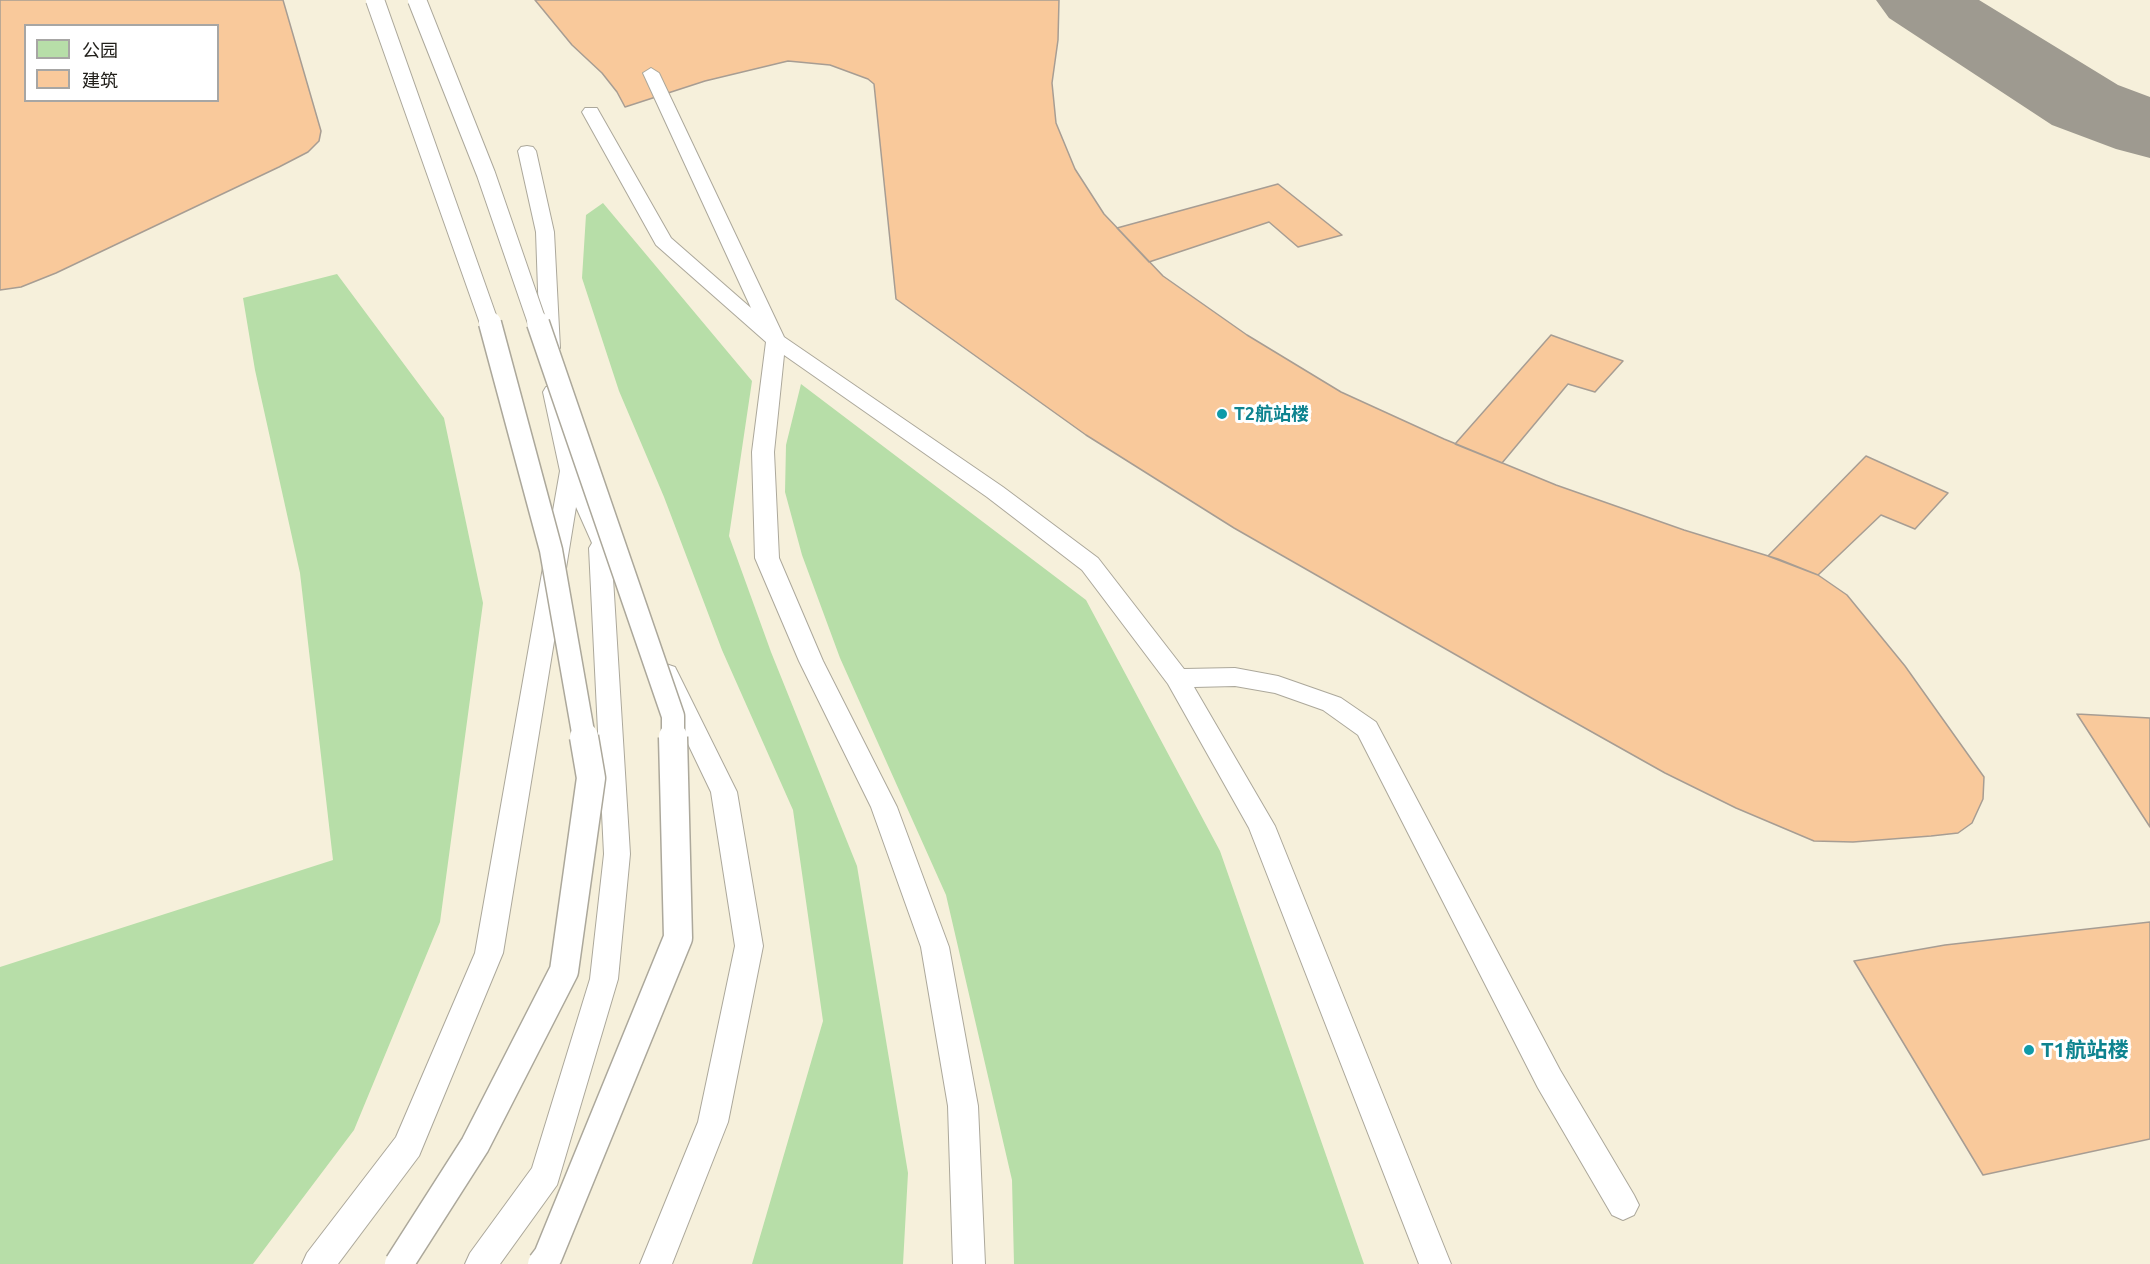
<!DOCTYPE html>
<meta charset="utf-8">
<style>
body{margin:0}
#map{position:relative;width:2150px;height:1264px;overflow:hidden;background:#fffaed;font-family:Ubuntu,"Noto Sans SC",sans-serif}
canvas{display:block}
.legend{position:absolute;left:24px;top:24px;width:195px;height:78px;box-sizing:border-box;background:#fff;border:2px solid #a7a6a4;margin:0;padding:8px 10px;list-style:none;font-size:18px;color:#22201b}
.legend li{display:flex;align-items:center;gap:12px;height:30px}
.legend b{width:30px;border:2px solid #a7a6a4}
</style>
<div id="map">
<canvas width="2150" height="1264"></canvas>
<ul class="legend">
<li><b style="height:16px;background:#b7dea8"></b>公园</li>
<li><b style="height:16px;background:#f9c99b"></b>建筑</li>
</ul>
</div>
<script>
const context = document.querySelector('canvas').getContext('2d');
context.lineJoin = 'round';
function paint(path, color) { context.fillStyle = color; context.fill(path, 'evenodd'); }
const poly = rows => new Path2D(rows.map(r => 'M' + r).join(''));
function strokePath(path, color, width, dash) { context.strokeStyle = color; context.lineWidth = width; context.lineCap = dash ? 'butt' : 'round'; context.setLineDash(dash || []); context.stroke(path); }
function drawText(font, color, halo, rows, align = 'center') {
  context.font = font + ' Ubuntu,"Noto Sans SC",sans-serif'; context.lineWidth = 6; context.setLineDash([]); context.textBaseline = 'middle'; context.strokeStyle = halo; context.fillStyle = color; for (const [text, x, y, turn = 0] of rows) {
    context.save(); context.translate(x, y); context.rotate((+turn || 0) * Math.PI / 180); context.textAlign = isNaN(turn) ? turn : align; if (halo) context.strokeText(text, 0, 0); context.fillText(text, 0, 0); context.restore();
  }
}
paint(poly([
 [0,0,2150,0,2150,1264,0,1264],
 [26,26,218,26,218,100,26,100]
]), '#f6f0db');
paint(poly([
 [603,203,752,381,729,536,771,652,857,866,908,1173,903,1264,752,1264,823,1021,793,810,722,650,664,497,619,391,582,278,586,215],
 [337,274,444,418,483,603,440,922,354,1130,253,1264,0,1264,0,967,333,860,300,573,255,370,243,298],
 [801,384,1086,600,1220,851,1364,1264,1014,1264,1012,1180,946,895,840,658,802,555,785,492,786,445]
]), '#b7dea8');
paint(poly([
 [1876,0,1979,0,2118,85,2150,97,2150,158,2116,149,2052,125,1889,18,1876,0]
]), '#9e9a90');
const building = poly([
 [0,0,283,0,321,131,319,141,308,152,279,167,56,273,21,287,0,290,0,0],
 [26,26,218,26,218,100,26,100,26,26],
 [535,0,1059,0,1058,40,1052,83,1056,123,1075,169,1104,214,1163,276,1247,335,1341,392,1444,439,1556,485,1684,530,1778,559,1818,575,1847,595,1905,666,1984,777,1983,799,1972,823,1958,833,1931,836,1853,842,1814,841,1736,808,1665,773,1535,700,1234,528,1086,435,896,299,874,84,868,79,830,65,788,61,705,81,625,107,617,92,602,73,572,45,535,0],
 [1278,184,1342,235,1298,247,1269,222,1149,262,1117,228,1278,184],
 [1551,335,1623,361,1595,392,1568,384,1502,463,1455,444,1551,335],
 [1866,456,1948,493,1915,529,1881,515,1818,575,1768,556,1866,456],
 [2077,714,2150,718,2150,827,2077,714],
 [2150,922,2150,1139,1983,1175,1854,961,1945,945,2150,922]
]);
paint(building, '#f9c99b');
strokePath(building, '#a79d93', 1.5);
const service = poly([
 [651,68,659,73,784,337,1003,487,1098,558,1184,669,1235,668,1278,676,1341,698,1376,722,1560,1070,1634,1195,1639,1205,1634,1215,1623,1220,1612,1215,1538,1088,1358,735,1323,710,1275,693,1235,686,1194,687,1275,826,1451,1264,1419,1264,1249,828,1168,684,1082,570,987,497,784,355,774,452,779,558,823,661,897,807,949,947,978,1106,985,1264,953,1264,948,1106,921,947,871,807,799,661,755,558,752,452,766,342,656,245,582,112,585,108,597,108,671,238,751,308,643,73,651,68],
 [527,146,533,147,536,151,554,232,560,348,557,352,550,354,543,352,540,348,536,232,518,151,521,147,527,146],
 [553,386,560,387,563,392,582,471,628,571,624,577,613,578,630,854,618,979,557,1185,500,1264,465,1264,470,1253,532,1168,590,979,604,854,589,548,592,543,576,507,503,953,419,1156,338,1264,302,1264,307,1253,396,1137,475,953,560,471,543,392,546,387,553,386],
 [666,664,675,667,678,673,737,792,763,946,728,1122,672,1264,640,1264,698,1122,735,946,711,792,654,673,657,667,666,664]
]);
strokePath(service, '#aca89b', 2);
paint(service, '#fff');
const serviceBridgeFar2 = poly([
 [375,0,490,325],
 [417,0,486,174,538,325]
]);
const serviceBridgeFar1 = poly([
 [490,323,551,550,584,738],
 [538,323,673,716,673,738]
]);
const serviceBridge = poly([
 [399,1264,475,1145,564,971,591,778,584,737],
 [542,1264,548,1256,678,938,673,737]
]);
strokePath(serviceBridgeFar2, '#aca89b', 20, []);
strokePath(serviceBridgeFar1, '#aca89b', 25, []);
strokePath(serviceBridge, '#aca89b', 31, []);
strokePath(serviceBridgeFar2, '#fff', 18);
strokePath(serviceBridgeFar1, '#fff', 22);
strokePath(serviceBridge, '#fff', 28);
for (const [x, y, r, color] of [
 [1222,414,6,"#0f9aa8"],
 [2029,1050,6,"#0f9aa8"]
]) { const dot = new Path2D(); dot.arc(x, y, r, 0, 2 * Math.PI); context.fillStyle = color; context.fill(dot); strokePath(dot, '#fff', 2); }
drawText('bold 18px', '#0d838f', '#fff', [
 ["T2航站楼",1234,414]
], 'left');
drawText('bold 21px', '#0d838f', '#fff', [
 ["T1航站楼",2041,1050]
], 'left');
</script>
